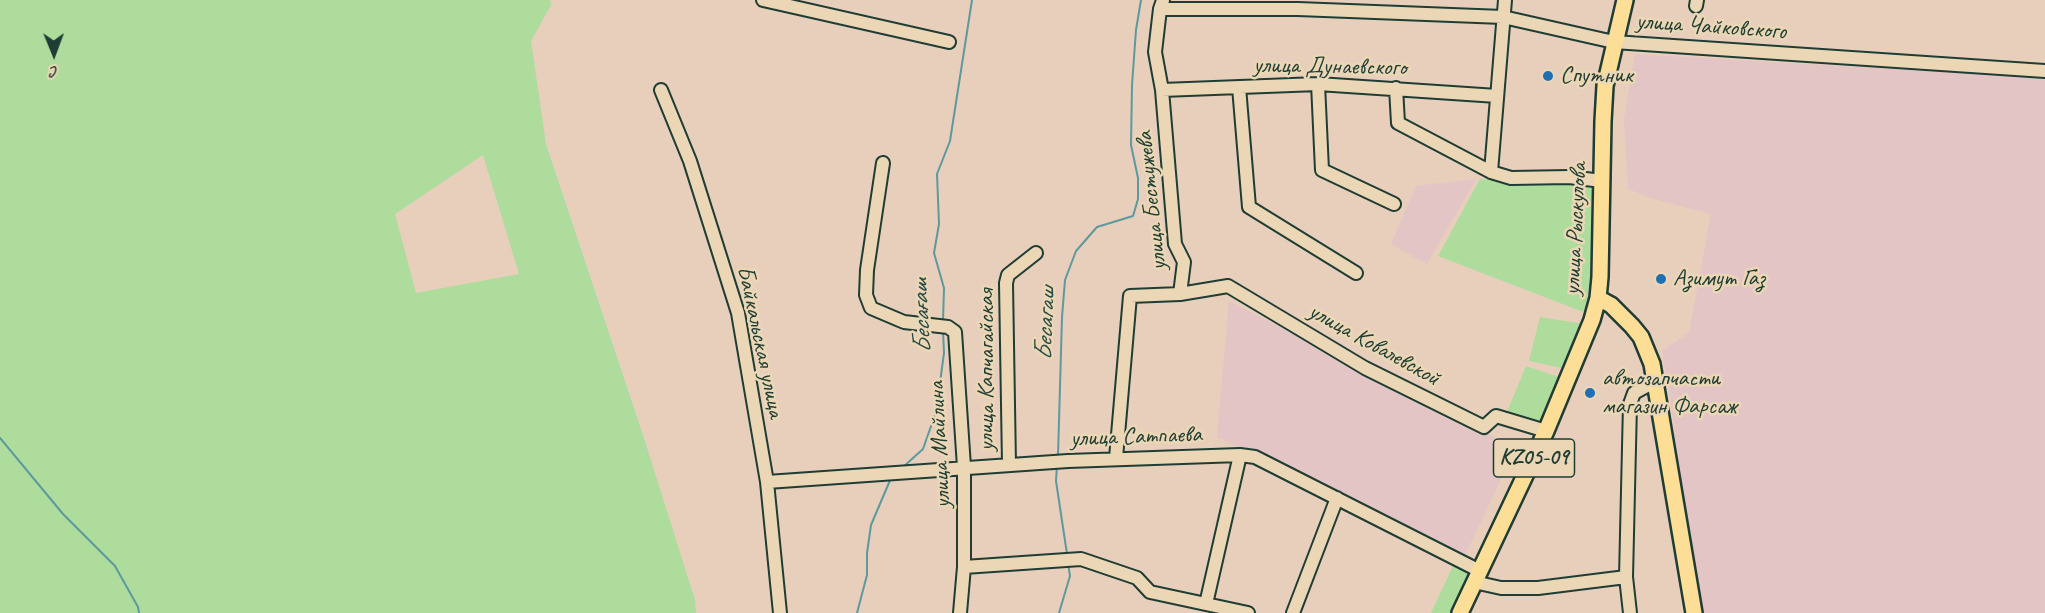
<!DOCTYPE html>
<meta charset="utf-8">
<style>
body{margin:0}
#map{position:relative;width:2045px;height:613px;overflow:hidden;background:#e7cfbc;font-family:Caveat,sans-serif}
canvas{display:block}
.north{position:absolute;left:24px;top:24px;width:60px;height:60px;-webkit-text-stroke:4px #ebd7b5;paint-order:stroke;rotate:179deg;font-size:16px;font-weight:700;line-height:24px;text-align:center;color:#1f3d34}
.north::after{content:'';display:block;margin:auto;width:21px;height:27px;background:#1f3d34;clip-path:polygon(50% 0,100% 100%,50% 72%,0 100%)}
</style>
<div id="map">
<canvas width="2045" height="613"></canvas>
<div class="north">С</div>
</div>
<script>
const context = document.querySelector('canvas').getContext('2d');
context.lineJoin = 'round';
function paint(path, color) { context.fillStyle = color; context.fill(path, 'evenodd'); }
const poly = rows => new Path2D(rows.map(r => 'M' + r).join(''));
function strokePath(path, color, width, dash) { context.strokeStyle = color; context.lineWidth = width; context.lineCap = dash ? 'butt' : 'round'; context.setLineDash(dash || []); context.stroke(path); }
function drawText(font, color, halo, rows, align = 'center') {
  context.font = font + ' Caveat,sans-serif'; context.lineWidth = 5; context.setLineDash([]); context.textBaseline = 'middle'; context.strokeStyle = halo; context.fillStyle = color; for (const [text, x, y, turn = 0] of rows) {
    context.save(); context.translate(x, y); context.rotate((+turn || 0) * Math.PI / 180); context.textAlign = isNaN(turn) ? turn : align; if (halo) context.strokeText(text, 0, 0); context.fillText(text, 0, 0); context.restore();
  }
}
paint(poly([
 [1635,54,2045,78,2045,613,1692,613,1672,408,1662,351,1689,333,1711,214,1654,199,1628,189,1624,120],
 [1476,179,1427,264,1391,244,1416,186],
 [1229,301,1516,448,1465,555,1217,437]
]), '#e2c5c4');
paint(poly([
 [0,0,550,0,551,5,531,41,546,144,643,435,695,600,696,613,0,613],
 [483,155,519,274,416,293,395,214],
 [1480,179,1600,186,1586,313,1438,256],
 [1540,317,1585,324,1566,369,1529,361],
 [1526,366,1562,378,1541,422,1507,412],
 [1453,566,1470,574,1452,613,1431,613]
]), '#addc9c');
strokePath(poly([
 [943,321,944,288,934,253,939,224,937,174,950,141,972,0],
 [0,438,63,514,115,566,138,607,139,613],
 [1058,456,1062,317,1065,280,1076,251,1097,227,1133,216,1138,199,1138,178,1131,145,1132,85,1136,30,1141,0],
 [1057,465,1056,481,1067,554],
 [902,468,923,449,936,412,944,353,943,330],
 [857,613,867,575,867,553,871,525,891,478],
 [1059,613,1070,576,1068,563]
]), '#5d999d', 2);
const minor = poly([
 [763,0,949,42],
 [1696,6,1697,0],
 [1160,9,1298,9,1503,17,1614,42,2045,71],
 [1318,84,1322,170,1394,204],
 [1239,87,1249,207,1356,273],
 [1396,88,1398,123,1491,172,1511,178,1569,177,1602,181],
 [661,90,690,161,738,313,767,482,780,613],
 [1162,90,1318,84,1497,96],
 [883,163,867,270,866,295,871,308,904,322,948,327,955,332,964,467,964,567,960,613],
 [1491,172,1505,0],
 [1180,294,1228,286,1365,368,1484,427,1496,416,1546,431],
 [1116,458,1130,296,1180,294,1184,262,1175,244,1162,90,1155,52,1160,9,1163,0],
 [1009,465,1006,283,1008,275,1036,253],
 [767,482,1068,461,1240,455,1255,457,1480,571],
 [964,567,1081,559,1137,578,1150,592,1248,613],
 [1474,582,1501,588,1538,588,1626,577],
 [1206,604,1240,455],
 [1293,613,1337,498],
 [1630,613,1626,577,1630,404,1634,393,1654,382]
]);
const major = poly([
 [1598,298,1611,305,1632,326,1641,337,1652,364,1694,613],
 [1460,613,1546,431,1592,320,1598,298,1600,277,1603,121,1605,86,1625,0]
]);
strokePath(minor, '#1f3d34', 16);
strokePath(major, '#1f3d34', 20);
strokePath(minor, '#ebd7b5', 12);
strokePath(major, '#fdde96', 15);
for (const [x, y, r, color] of [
 [1548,76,6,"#1f6fb2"],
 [1661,279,6,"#1f6fb2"],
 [1590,393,6,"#1f6fb2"]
]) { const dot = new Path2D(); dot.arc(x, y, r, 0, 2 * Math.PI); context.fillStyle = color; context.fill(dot); strokePath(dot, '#ebd7b5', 2); }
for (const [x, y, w] of [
 [1534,458,81]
]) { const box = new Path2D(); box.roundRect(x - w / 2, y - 19, w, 38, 4.5); context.fillStyle = '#ebd7b5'; context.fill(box); strokePath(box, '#1f3d34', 1.5); }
drawText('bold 22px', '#1f3d34', null, [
 ["KZ05-09",1534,458]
]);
drawText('24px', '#1f3d34', '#ebd7b5', [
 ["улица Чайковского",1711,27,4],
 ["улица Дунаевского",1330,67,1],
 ["улица Бестужева",1152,201,-96],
 ["улица Рыскулова",1576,229,-87],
 ["Байкальская улица",760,342,78],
 ["улица Ковалевской",1374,345,29],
 ["улица Капчагайская",987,370,-90],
 ["улица Сатпаева",1136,437,-2],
 ["улица Майлина",940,445,-93]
]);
drawText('24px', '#1f3d34', '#ebd7b5', [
 ["Спутник",1560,76],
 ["Азимут Газ",1673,279],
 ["автозапчасти",1602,379],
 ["магазин Фарсаж",1602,407]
], 'left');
drawText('italic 26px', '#294c46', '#ebd7b5', [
 ["Бесағаш",922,316,-93],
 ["Бесагаш",1046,324,-87]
]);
</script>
